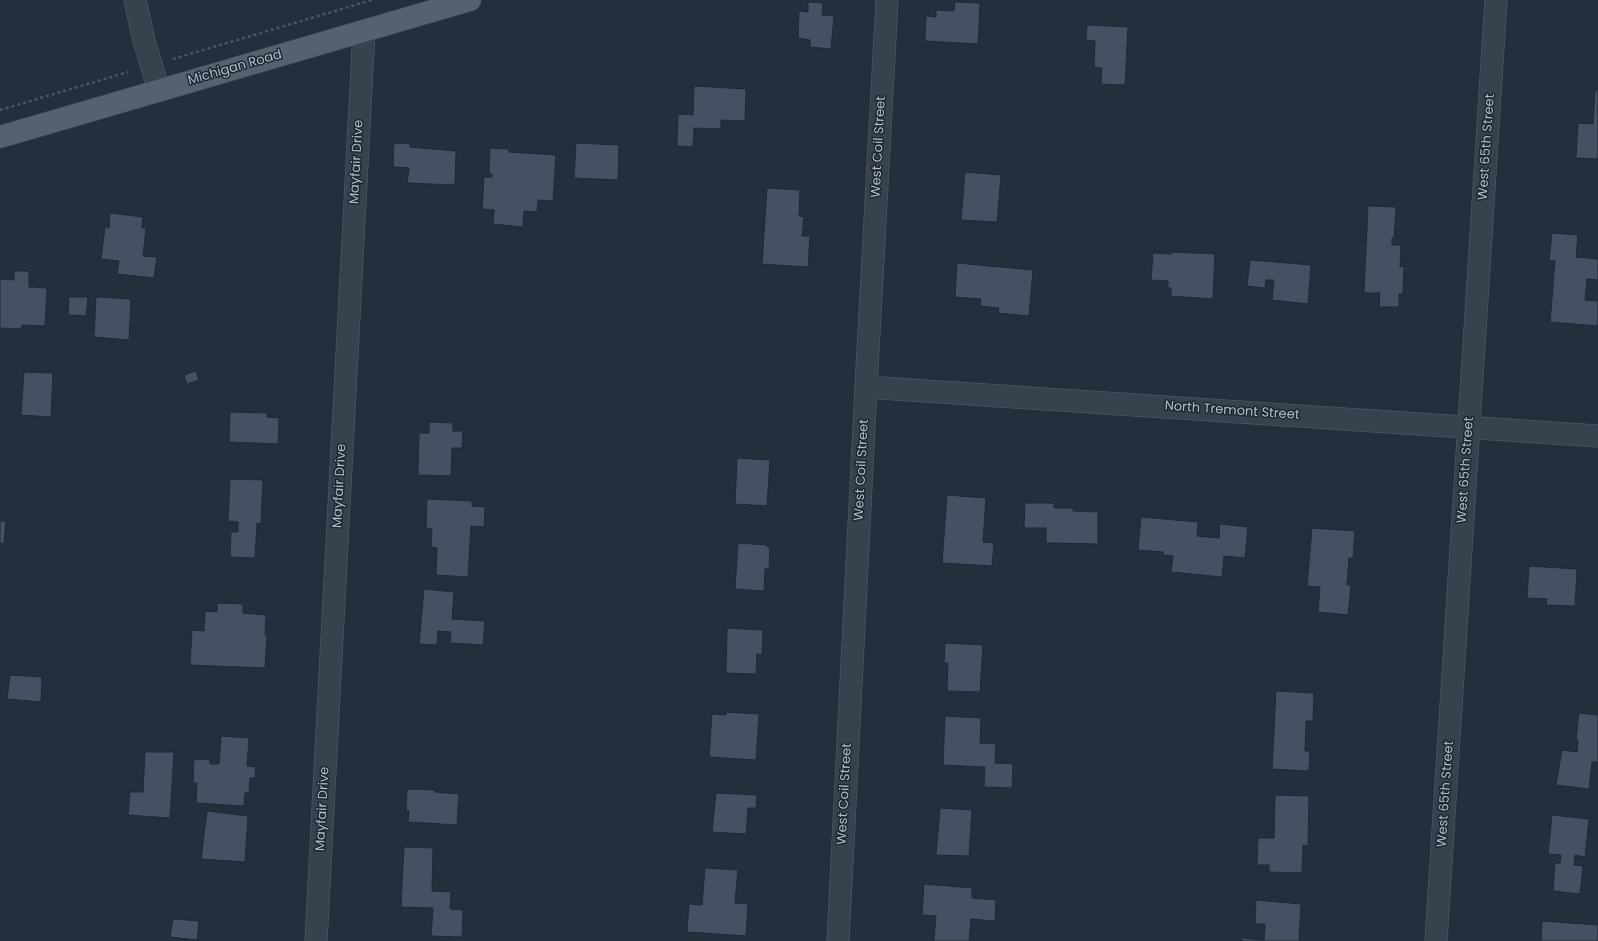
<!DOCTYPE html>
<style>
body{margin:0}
canvas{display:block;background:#242f3e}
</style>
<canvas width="1598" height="941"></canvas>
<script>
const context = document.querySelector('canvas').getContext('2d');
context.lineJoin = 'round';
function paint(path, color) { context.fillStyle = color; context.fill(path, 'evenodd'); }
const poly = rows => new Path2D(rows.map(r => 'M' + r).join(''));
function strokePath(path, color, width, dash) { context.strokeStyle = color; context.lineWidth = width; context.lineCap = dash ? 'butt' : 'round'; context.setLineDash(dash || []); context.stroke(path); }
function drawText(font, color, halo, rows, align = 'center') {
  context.font = font + ' Poppins,sans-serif'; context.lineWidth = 3; context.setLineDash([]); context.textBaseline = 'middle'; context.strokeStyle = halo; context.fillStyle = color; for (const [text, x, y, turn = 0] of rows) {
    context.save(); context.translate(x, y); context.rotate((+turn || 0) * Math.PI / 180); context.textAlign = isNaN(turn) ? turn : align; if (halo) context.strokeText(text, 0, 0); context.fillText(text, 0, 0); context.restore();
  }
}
const building = poly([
 [808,2,823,3,822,15,834,16,831,49,810,47,810,40,798,38,799,11,808,12,808,2],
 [955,2,980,3,978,44,925,41,926,16,936,17,936,10,954,11,955,2],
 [1087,25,1128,27,1125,85,1101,84,1102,68,1094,67,1095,41,1086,40,1087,25],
 [694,86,746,89,745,121,721,120,721,129,694,128,693,147,677,146,678,114,693,115,694,86],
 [1595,90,1598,90,1598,159,1576,158,1578,123,1593,124,1595,90],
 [394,143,411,144,410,147,456,151,455,185,407,183,409,168,393,167,394,143],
 [576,143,619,145,618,180,574,178,576,143],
 [490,148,509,149,509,152,556,155,553,201,538,200,537,212,524,211,523,227,493,224,494,210,482,209,484,177,492,177,492,174,489,174,490,148],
 [965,172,1001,175,997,222,961,220,965,172],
 [767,188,800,190,799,216,804,217,802,236,810,236,808,267,762,264,767,188],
 [1368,206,1396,207,1394,238,1392,238,1392,245,1401,245,1400,267,1404,266,1403,294,1399,294,1399,307,1379,307,1380,293,1364,293,1368,206],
 [110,213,143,217,142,228,146,228,143,256,157,257,154,278,117,274,119,261,101,259,105,227,109,228,110,213],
 [1552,233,1578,235,1576,257,1598,259,1598,280,1587,279,1585,300,1598,301,1598,326,1550,322,1555,261,1549,261,1552,233],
 [1171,252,1215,254,1213,299,1171,296,1171,288,1168,288,1168,281,1151,280,1153,253,1171,254,1171,252],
 [1250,260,1311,265,1308,304,1272,300,1274,280,1266,280,1265,288,1247,286,1250,260],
 [957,263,1033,270,1029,316,998,313,999,308,980,306,981,299,955,297,957,263],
 [14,271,29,271,29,287,47,288,45,326,22,325,21,329,0,328,0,279,14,280,14,271],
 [69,297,88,297,86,316,68,315,69,297],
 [96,297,131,299,129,340,94,337,96,297],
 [196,371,199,380,187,384,184,375,196,371],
 [24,372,53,373,51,417,21,415,24,372],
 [230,412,267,413,267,417,279,418,278,444,229,442,230,412],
 [429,422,453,423,453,431,463,431,462,448,452,448,451,476,418,475,419,433,429,433,429,422],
 [737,458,770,460,767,506,735,504,737,458],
 [230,479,263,480,261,524,257,523,255,558,230,557,231,532,238,532,238,522,228,521,230,479],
 [947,495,986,498,983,542,994,543,992,566,942,563,947,495],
 [427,499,472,501,472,506,485,507,484,527,471,526,468,577,436,575,437,548,431,547,432,529,426,528,427,499],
 [1025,503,1054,503,1054,508,1073,508,1073,511,1098,512,1098,544,1046,543,1046,528,1024,528,1025,503],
 [1141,517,1198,522,1197,536,1219,538,1220,524,1248,527,1245,558,1224,556,1222,577,1171,572,1173,556,1163,555,1163,552,1138,550,1141,517],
 [0,521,6,521,4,544,0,543,0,521],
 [1312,528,1355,531,1353,558,1349,558,1347,585,1351,585,1348,615,1318,612,1320,587,1307,586,1312,528],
 [738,543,767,545,767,547,770,547,769,569,765,569,764,591,735,589,738,543],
 [1529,566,1577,569,1575,606,1546,605,1547,599,1527,598,1529,566],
 [424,589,454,592,452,619,485,621,483,645,450,643,451,632,438,631,437,645,419,644,424,589],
 [217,603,243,604,243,613,266,615,265,635,267,635,265,668,190,665,192,630,204,631,205,611,217,612,217,603],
 [727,628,763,630,762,655,757,654,756,674,726,673,727,628],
 [945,643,983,645,980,692,947,691,948,663,944,663,945,643],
 [10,675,42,677,41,702,7,699,10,675],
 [1276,691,1314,693,1313,721,1306,721,1305,751,1310,751,1309,771,1272,769,1276,691],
 [726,712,759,714,756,760,709,757,712,714,726,715,726,712],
 [1579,713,1598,715,1598,762,1592,762,1589,789,1556,785,1562,750,1577,752,1578,740,1576,740,1579,713],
 [945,716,981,718,980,743,996,744,995,763,1013,764,1012,788,984,787,985,767,943,765,945,716],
 [221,736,249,738,247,766,256,767,255,778,250,778,249,793,245,793,244,806,196,803,197,783,193,783,194,759,210,760,210,764,219,764,221,736],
 [145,752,174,752,170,818,128,815,130,792,143,792,145,752],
 [407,789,435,790,435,792,459,794,457,825,408,822,409,811,406,811,407,789],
 [716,793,757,795,756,808,748,808,746,834,712,832,716,793],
 [1275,795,1309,796,1308,846,1303,845,1302,873,1269,872,1269,865,1257,865,1258,838,1274,838,1275,795],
 [940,808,972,810,969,856,936,855,940,808],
 [207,811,248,816,245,862,201,859,207,811],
 [1552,815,1589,819,1585,857,1575,855,1574,865,1583,866,1580,894,1553,891,1555,863,1560,863,1561,855,1548,854,1552,815],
 [404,847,433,848,432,891,451,892,450,909,463,910,462,937,431,936,433,908,401,907,404,847],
 [705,868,738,870,735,903,748,904,746,936,687,932,689,904,702,905,705,868],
 [924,884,972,888,972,898,996,900,995,921,971,919,969,941,934,941,936,916,922,915,924,884],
 [1256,900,1301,904,1299,941,1242,941,1242,938,1264,940,1265,924,1255,924,1256,900],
 [173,919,199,921,197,940,170,937,173,919],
 [1542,921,1598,925,1598,941,1541,941,1542,921]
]);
paint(building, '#455162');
strokePath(building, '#1f2835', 1);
const minor = poly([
 [135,0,144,41,159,90],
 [866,387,1598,436],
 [316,941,364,31],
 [838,941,866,387,887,0],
 [1436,941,1496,0]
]);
const major = poly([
 [0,137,470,0]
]);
strokePath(minor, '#565f6c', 23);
strokePath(major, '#414a57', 23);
strokePath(poly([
 [173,59,372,0],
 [0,110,128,72]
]), '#44595c', 2.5, [3, 3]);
strokePath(minor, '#38414e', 22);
strokePath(major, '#56606e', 22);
drawText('13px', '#b4bcc9', '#1d2633', [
 ["Michigan Road",235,68,-16],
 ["West Coil Street",879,147,-87],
 ["West 65th Street",1487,147,-86],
 ["Mayfair Drive",357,162,-87],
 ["North Tremont Street",1232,411,4],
 ["West Coil Street",862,470,-87],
 ["West 65th Street",1466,470,-86],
 ["Mayfair Drive",340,486,-87],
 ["West Coil Street",845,794,-87],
 ["West 65th Street",1446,794,-86],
 ["Mayfair Drive",323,809,-87]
]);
</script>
